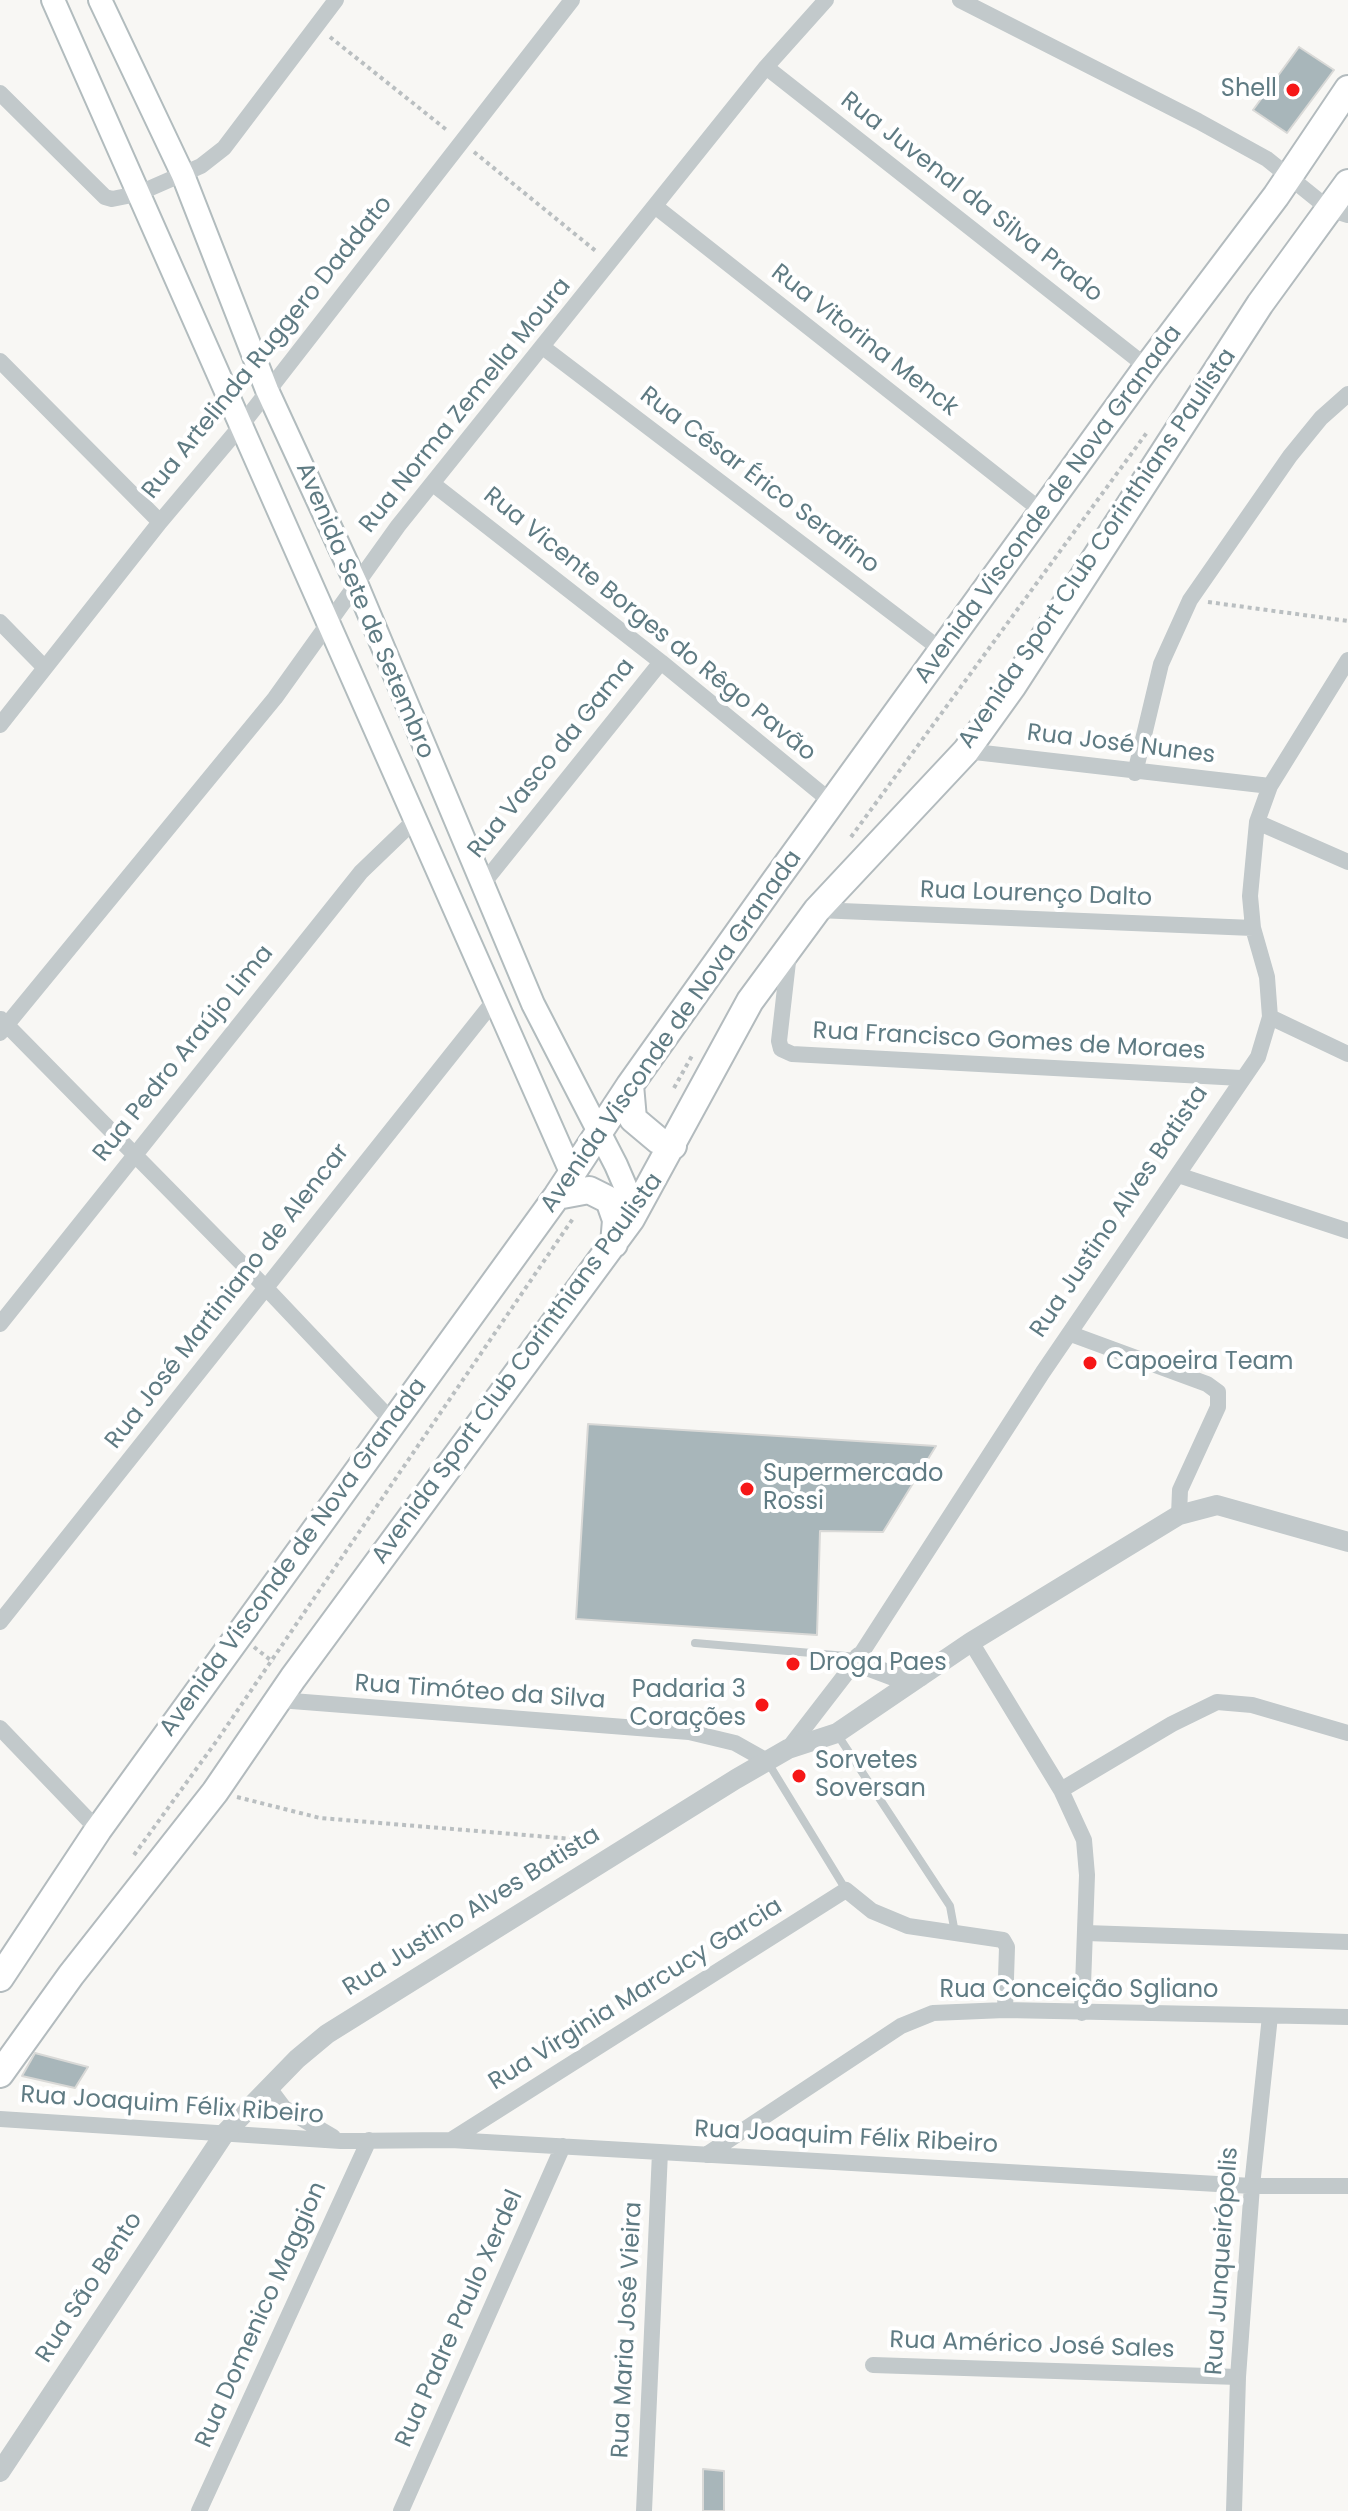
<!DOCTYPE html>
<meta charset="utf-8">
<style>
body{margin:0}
canvas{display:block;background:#f8f7f4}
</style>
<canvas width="1348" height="2511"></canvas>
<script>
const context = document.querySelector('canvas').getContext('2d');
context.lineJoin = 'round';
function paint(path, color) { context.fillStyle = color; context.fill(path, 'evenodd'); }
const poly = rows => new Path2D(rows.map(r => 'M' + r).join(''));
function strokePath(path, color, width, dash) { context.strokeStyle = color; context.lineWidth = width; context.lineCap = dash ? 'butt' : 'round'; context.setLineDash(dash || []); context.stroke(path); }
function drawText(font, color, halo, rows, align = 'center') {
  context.font = font + ' Poppins,sans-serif'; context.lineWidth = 8; context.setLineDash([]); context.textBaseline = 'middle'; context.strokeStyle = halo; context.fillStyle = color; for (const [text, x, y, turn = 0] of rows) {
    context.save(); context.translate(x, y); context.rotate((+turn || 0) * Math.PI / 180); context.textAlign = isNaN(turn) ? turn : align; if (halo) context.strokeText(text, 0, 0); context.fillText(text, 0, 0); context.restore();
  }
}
const building = poly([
 [1299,47,1334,70,1287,133,1253,110,1299,47],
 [588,1424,936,1446,883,1532,820,1531,817,1635,576,1619,588,1424],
 [35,2053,88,2067,75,2088,22,2076,35,2053],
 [703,2469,724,2471,724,2511,703,2511,703,2469]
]);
paint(building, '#a8b6ba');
strokePath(building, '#d9d9d7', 2);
const secondary = poly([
 [53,0,571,1172],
 [100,0,183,175,267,390,356,583,533,1004,616,1165,629,1195,631,1219]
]);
const primary = poly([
 [630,1085,633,1119,658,1140,673,1146],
 [557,1196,589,1190,609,1200,616,1220,614,1244],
 [0,1978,98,1830,557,1196,630,1085,775,881,1147,367,1276,196,1348,89],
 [0,2074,71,1975,215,1792,293,1678,631,1219,750,1001,817,910,966,751,1012,687,1260,304,1348,183]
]);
strokePath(secondary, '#b2bcbe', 26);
strokePath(primary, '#b3bbbe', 30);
strokePath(poly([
 [330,37,448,131],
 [474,152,597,252],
 [1208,602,1348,621],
 [851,837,1148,431],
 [674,1088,693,1054],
 [254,1647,273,1662],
 [237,1797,320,1818,597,1841],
 [134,1855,218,1739,574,1217]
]), '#babfc1', 4, [4, 4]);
strokePath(poly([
 [695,1643,858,1657],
 [837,1734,950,1906,955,1933],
 [767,1761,846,1890]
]), '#c2c9cb', 8);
strokePath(poly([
 [960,0,1198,121,1267,159,1329,209,1348,215],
 [766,67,1147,367],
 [0,93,105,197,112,199,137,194,201,166,224,148,336,0],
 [656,207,1043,512],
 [544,348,944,652],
 [0,361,160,522],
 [433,484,661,662,834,804],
 [0,622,45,668],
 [0,725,160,522,240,427,572,0],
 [966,751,1270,786],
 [1135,773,1161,664,1190,600,1290,456,1321,418,1348,394],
 [1257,822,1348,862],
 [481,886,661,662],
 [817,910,1253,928],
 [789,953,779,1041,781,1049,792,1054,1241,1078],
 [1270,1017,1348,1054],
 [1,1019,266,1288,393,1422],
 [0,1033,275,698,398,526,766,67,826,0],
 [1178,1175,1348,1231],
 [0,1324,361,872,414,821],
 [1071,1334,1207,1384,1218,1392,1218,1407,1180,1490,1179,1515],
 [0,1622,494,1001],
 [971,1642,1061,1790,1084,1840,1087,1875,1082,2013],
 [279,1700,689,1732,735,1743,767,1761],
 [0,1728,98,1830],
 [788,1749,859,1657,1043,1372,1258,1057,1270,1017,1267,977,1253,928,1250,896,1257,822,1270,786,1348,660],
 [1061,1790,1172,1724,1217,1702,1252,1705,1348,1733],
 [1086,1933,1348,1942],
 [269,2088,284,2108,333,2137],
 [0,2119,341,2141,451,2140,1252,2186,1348,2186],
 [451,2140,846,1890,872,1911,908,1926,1003,1940,1007,1947,1005,2010],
 [706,2155,901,2026,933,2013,1005,2010,1348,2017],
 [873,2365,1238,2377],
 [199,2511,369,2140],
 [401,2511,563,2146],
 [644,2511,660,2152],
 [1234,2511,1238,2377,1252,2186,1270,2016]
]), '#c2c9cb', 16);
strokePath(poly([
 [859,1657,872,1668,896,1677,920,1677],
 [0,2472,225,2133,297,2059,327,2034,736,1779,788,1749,837,1733,971,1642,1179,1515,1217,1505,1348,1542]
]), '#c2c9cb', 20);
strokePath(secondary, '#fff', 22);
strokePath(primary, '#fff', 26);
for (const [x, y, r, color] of [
 [1293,90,8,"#f61717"],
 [1090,1363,8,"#f61717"],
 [747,1489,8,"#f61717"],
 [793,1664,8,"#f61717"],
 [762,1705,8,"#f61717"],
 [799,1776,8,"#f61717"]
]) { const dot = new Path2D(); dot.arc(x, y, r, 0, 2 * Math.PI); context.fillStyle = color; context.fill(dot); strokePath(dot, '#fff', 3); }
drawText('24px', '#5f7b83', '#fff', [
 ["Shell",1277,90,"right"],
 ["Capoeira Team",1106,1363],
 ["Supermercado",763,1475],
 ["Rossi",763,1503],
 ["Droga Paes",809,1664],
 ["Padaria 3",746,1691,"right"],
 ["Corações",746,1719,"right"],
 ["Sorvetes",815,1762],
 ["Soversan",815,1790]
], 'left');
drawText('24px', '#5f7b83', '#fff', [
 ["Rua Juvenal da Silva Prado",971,198,38],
 ["Rua Vitorina Menck",864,341,38],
 ["Rua Artelinda Ruggero Daddato",268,348,-51],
 ["Rua Norma Zemella Moura",466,406,-51],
 ["Rua César Érico Serafino",759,481,37],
 ["Avenida Visconde de Nova Granada",1049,505,-54],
 ["Avenida Sport Club Corinthians Paulista",1098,549,-56],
 ["Avenida Sete de Setembro",364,611,67],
 ["Rua Vicente Borges do Rêgo Pavão",649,625,39],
 ["Rua José Nunes",1121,745,7],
 ["Rua Vasco da Gama",552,759,-51],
 ["Rua Lourenço Dalto",1036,895,2],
 ["Avenida Visconde de Nova Granada",672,1032,-55],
 ["Rua Francisco Gomes de Moraes",1009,1042,3],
 ["Rua Pedro Araújo Lima",184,1054,-51],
 ["Rua Justino Alves Batista",1120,1212,-56],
 ["Rua José Martiniano de Alencar",228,1297,-52],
 ["Avenida Sport Club Corinthians Paulista",518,1369,-54],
 ["Avenida Visconde de Nova Granada",294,1558,-54],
 ["Rua Timóteo da Silva",480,1693,4],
 ["Rua Justino Alves Batista",472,1912,-32],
 ["Rua Conceição Sgliano",1079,1991],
 ["Rua Virginia Marcucy Garcia",636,1995,-32],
 ["Rua Joaquim Félix Ribeiro",172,2106,4],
 ["Rua Joaquim Félix Ribeiro",846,2138,3],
 ["Rua Junqueirópolis",1223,2261,-86],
 ["Rua São Bento",90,2288,-57],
 ["Rua Domenico Maggion",262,2315,-66],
 ["Rua Padre Paulo Xerdel",460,2319,-66],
 ["Rua Maria José Vieira",628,2330,-87],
 ["Rua Américo José Sales",1032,2346,2]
]);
</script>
